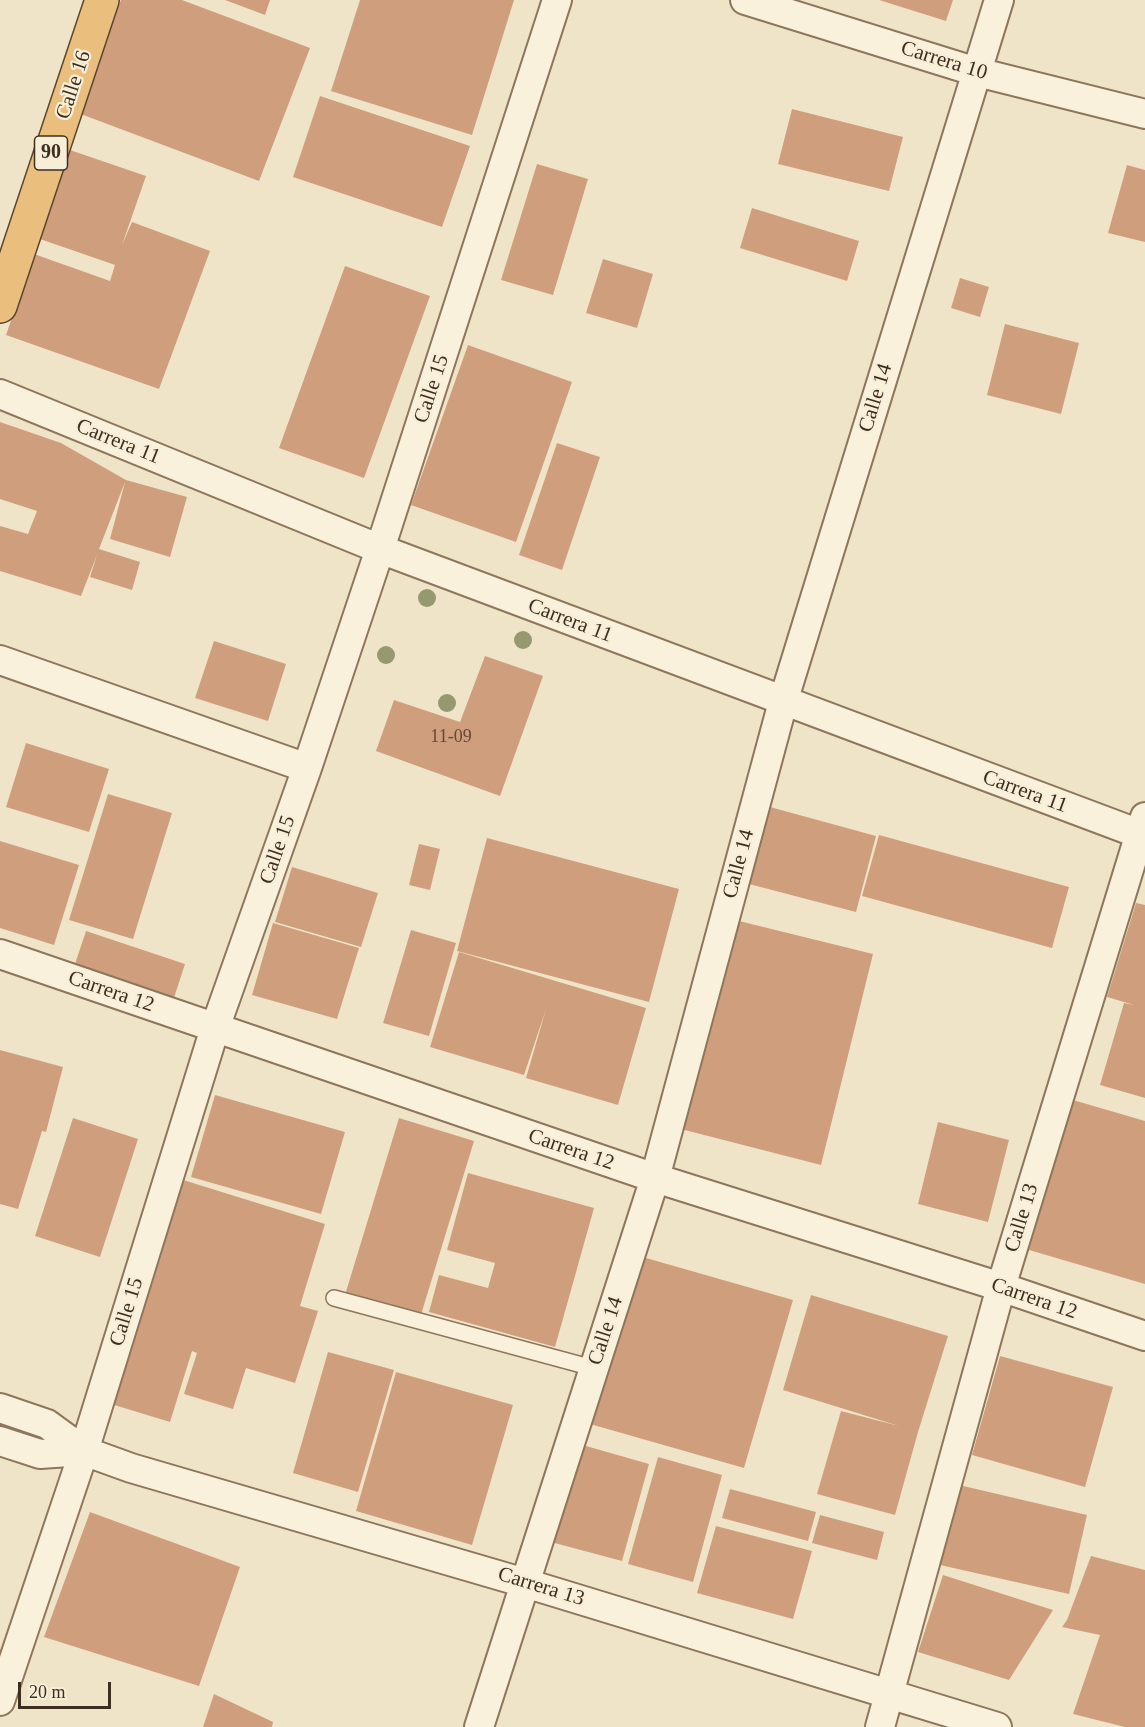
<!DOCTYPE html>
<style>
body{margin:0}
#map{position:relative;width:1145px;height:1727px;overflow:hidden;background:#f0e4c8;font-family:Georgia,serif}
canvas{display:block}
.scale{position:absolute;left:18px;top:1682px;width:93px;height:27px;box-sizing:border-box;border:3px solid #3d2e20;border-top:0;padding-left:8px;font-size:18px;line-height:21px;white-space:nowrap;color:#3d2e20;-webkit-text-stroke:4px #f7eed8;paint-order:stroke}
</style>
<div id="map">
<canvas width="1145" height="1727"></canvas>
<div class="scale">20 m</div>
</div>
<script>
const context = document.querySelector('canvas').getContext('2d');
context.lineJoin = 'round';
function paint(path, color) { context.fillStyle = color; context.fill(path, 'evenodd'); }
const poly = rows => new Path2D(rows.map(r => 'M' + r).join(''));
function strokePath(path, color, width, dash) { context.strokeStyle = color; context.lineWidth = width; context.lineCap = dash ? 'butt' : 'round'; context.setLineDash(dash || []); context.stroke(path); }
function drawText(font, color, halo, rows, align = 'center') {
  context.font = font + ' Georgia,serif'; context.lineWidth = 4.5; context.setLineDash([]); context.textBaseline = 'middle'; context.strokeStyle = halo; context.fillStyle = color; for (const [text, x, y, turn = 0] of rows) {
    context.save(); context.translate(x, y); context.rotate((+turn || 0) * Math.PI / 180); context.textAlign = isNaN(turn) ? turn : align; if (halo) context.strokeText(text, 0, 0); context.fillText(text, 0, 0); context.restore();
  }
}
paint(poly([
 [121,0,182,0,310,48,259,181,78,113],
 [225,0,270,0,265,15],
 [360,0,514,0,472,135,331,91],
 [879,0,953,0,946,21],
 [320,96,470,146,442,227,293,177],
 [792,109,903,137,889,191,778,164],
 [70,150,146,176,122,245,132,222,210,251,159,389,6,335,34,254,110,281,115,265,40,239],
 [537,164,588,179,553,295,501,280],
 [1127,165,1145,170,1145,242,1108,233],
 [752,208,859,241,847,281,740,248],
 [603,259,653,274,637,328,586,313],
 [345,266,430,296,364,478,279,448],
 [960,278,989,287,980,317,951,308],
 [1005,324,1079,343,1061,414,987,395],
 [468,345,572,382,516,542,411,505],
 [0,422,61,443,126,480,187,497,170,557,110,539,125,482,99,549,140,562,132,590,90,577,97,555,81,596,0,571,0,526,28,534,37,511,0,499],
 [557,443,600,457,562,570,519,555],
 [214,641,286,664,268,721,195,698],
 [485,656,543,676,500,796,376,751,394,700,460,722],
 [26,743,109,769,89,832,6,807],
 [108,794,172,813,133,939,69,920],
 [770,807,876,836,856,912,749,884],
 [879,835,1069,887,1052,948,862,896],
 [487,838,679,889,649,1002,457,951],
 [0,841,79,865,54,945,0,928],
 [419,844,440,849,430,890,409,885],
 [292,867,378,893,361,947,275,922],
 [1136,903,1145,905,1145,1098,1100,1085,1124,1003,1134,1005,1107,997],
 [735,920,873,954,821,1165,673,1127],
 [273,923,359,948,337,1019,252,995],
 [411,930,456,943,429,1036,383,1023],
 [86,931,185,964,171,1007,72,973],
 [459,952,646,1008,618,1105,526,1078,546,1009,524,1075,430,1047],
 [0,1050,63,1067,46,1132,42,1131,18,1209,0,1204],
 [215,1095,345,1132,321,1214,191,1177],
 [1073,1100,1145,1121,1145,1284,1029,1250],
 [73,1118,138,1139,100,1257,35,1236],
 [399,1118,474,1141,420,1318,345,1295],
 [938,1122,1009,1140,988,1222,918,1204],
 [468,1173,594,1208,555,1347,429,1312,439,1275,488,1288,495,1263,447,1250],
 [180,1179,325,1224,300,1306,318,1311,295,1383,246,1368,233,1409,184,1394,197,1353,192,1351,170,1422,111,1404],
 [632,1254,793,1300,744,1468,583,1422],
 [811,1295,948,1336,918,1432,895,1515,817,1494,841,1411,899,1426,783,1390],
 [328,1352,394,1370,358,1492,293,1473],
 [1000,1356,1113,1387,1085,1487,972,1455],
 [396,1372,513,1405,472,1545,356,1511],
 [579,1444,649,1464,622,1561,547,1541],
 [658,1457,722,1475,693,1582,628,1564],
 [959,1485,1087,1515,1069,1594,940,1565],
 [730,1489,816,1512,808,1541,722,1518],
 [90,1512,240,1567,199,1686,44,1637],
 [820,1515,884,1532,877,1560,812,1543],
 [716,1526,812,1551,793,1619,697,1593],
 [1091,1556,1145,1570,1145,1727,1125,1727,1073,1714,1100,1635,1062,1627,1067,1620],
 [943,1575,1053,1610,1009,1680,918,1652],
 [214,1694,273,1722,272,1727,203,1727]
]), '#cf9f7d');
const service = poly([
 [334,1298,593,1368]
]);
const minor = poly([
 [745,0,977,72,1145,114],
 [0,394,380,549,1145,836],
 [0,660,307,768],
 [0,954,655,1178,1001,1287,1145,1336],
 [0,1408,47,1424,84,1451,131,1468,525,1583,997,1727],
 [0,1441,40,1454,84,1451],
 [0,1701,84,1451,215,1028,307,768,380,549,557,0],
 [479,1727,655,1178,783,702,999,0],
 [880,1727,1001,1287,1145,817]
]);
const trunk = poly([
 [0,306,102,0]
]);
strokePath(service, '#8d765c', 18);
strokePath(minor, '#8d765c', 32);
strokePath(trunk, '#5b4430', 36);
strokePath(service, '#faf1dc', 15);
strokePath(minor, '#faf1dc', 28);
strokePath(trunk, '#eabe7c', 33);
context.fillStyle = '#96986f';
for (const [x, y] of [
 [427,598],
 [523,640],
 [386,655],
 [447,703]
]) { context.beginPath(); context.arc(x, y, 9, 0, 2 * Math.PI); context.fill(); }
drawText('18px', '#624a37', null, [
 ["11-09",451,737]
]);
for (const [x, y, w] of [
 [51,153,33]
]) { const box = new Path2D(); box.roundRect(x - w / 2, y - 17, w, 34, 4.5); context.fillStyle = '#f7eed8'; context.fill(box); strokePath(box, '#3d2e20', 1.5); }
drawText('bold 20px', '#3d2e20', null, [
 ["90",51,153]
]);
drawText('21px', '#3d2e20', '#f7eed8', [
 ["Carrera 10",944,61,17],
 ["Calle 16",74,85,-72],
 ["Calle 15",432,389,-72],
 ["Calle 14",876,398,-73],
 ["Carrera 11",118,442,22],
 ["Carrera 11",570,621,21],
 ["Carrera 11",1025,792,20],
 ["Calle 15",278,850,-71],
 ["Calle 14",739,864,-75],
 ["Carrera 12",111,992,19],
 ["Carrera 12",571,1150,19],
 ["Calle 13",1022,1218,-73],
 ["Carrera 12",1034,1299,19],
 ["Calle 15",127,1312,-73],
 ["Calle 14",606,1331,-72],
 ["Carrera 13",541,1587,17]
]);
</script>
